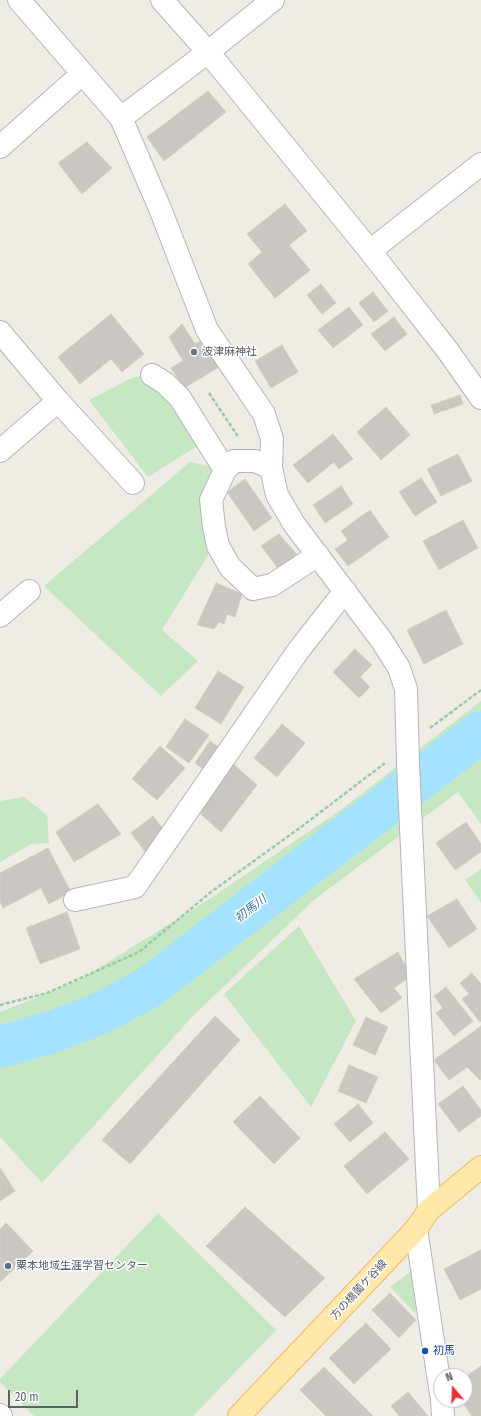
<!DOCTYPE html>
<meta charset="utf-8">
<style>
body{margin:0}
#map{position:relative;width:481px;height:1416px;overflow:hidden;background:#efece5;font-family:"Fira Sans Condensed",sans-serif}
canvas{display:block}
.north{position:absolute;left:433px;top:1368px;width:40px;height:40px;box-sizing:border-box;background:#fff;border:1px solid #bec0c2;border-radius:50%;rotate:341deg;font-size:11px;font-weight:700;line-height:16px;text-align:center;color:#5d6266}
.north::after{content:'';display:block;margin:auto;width:14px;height:18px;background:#ed2e33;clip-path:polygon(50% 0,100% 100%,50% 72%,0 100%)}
.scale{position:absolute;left:8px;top:1390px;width:70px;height:18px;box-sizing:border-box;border:2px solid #5d6266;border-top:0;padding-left:5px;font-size:12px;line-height:14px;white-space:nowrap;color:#5d6266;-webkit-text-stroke:3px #fff;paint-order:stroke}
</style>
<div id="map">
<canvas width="481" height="1416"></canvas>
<div class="north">N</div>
<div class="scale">20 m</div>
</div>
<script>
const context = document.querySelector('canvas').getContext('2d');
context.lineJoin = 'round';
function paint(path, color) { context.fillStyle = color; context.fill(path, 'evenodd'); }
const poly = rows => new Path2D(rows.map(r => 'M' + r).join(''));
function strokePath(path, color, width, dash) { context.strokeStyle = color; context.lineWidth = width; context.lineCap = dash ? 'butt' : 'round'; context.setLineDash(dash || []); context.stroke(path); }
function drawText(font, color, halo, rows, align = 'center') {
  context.font = font + ' "Fira Sans Condensed","Noto Sans JP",sans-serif'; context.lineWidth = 3; context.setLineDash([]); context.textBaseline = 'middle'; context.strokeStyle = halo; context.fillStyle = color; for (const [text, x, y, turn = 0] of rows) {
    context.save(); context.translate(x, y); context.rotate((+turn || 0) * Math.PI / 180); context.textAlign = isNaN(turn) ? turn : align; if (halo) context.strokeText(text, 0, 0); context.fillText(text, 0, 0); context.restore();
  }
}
paint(poly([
 [152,375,202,443,148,477,89,400,134,377],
 [190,462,225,470,210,552,162,630,198,661,161,696,44,586],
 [481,701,481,824,458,792,314,900,192,1017,42,1183,0,1137,0,1012,78,981,214,896,342,809],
 [24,797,47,815,49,843,31,844,0,862,0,801],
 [481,869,481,903,465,880],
 [299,926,356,1021,311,1107,224,994],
 [158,1213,276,1330,193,1416,34,1416,0,1382,0,1379],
 [413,1270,416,1314,390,1287]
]), '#c5e7c1');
strokePath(poly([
 [0,1047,55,1031,103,1012,148,988,481,732]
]), '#a5e2ff', 42);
const building = poly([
 [208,91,226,112,164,161,147,137,208,91],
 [87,142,112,168,82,194,58,163,87,142],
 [285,204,307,231,289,245,310,270,275,298,248,264,262,252,247,234,285,204],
 [321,284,336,303,322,314,307,295,321,284],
 [373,292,388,311,374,322,359,303,373,292],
 [349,307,363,325,333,348,318,330,349,307],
 [111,314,144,354,122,372,111,359,80,384,58,357,111,314],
 [394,317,407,334,385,351,371,334,394,317],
 [182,324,195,344,202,340,219,367,184,388,171,368,183,361,169,337,182,324],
 [282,345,298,372,271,388,255,361,282,345],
 [460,395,463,404,434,414,431,405,460,395],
 [386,407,410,435,381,460,357,432,386,407],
 [333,434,353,459,339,469,334,462,308,483,293,465,333,434],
 [458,454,472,481,441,496,427,469,458,454],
 [421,478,437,502,415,516,399,492,421,478],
 [245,479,272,518,254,531,227,492,245,479],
 [341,486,353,504,325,523,313,505,341,486],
 [370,510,389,537,348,566,335,549,348,540,341,531,370,510],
 [463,520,478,548,439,570,423,541,463,520],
 [279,534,299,557,281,572,261,546,279,534],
 [216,583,242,594,235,617,227,614,224,624,219,622,214,629,197,625,216,583],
 [446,610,463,644,424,664,407,630,446,610],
 [355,649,372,665,360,677,370,687,359,698,333,672,355,649],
 [218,671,244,687,221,724,195,708,218,671],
 [185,719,209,735,189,763,166,747,185,719],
 [282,724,305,743,277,777,254,758,282,724],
 [210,741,223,750,207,772,195,763,210,741],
 [160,746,185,768,157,800,132,779,160,746],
 [231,762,257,785,221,832,194,808,231,762],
 [98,804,121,834,74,862,56,832,98,804],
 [153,816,169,837,147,854,131,833,153,816],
 [466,822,481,844,481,852,455,870,436,843,466,822],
 [48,848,71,892,49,904,41,888,3,908,0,901,0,873,48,848],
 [457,899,477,929,449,948,427,916,457,899],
 [67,912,80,949,40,964,26,928,67,912],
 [398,952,411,976,394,988,402,998,381,1013,354,979,398,952],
 [472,973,481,984,481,1021,480,1022,462,999,469,994,460,983,472,973],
 [446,987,473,1021,454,1036,436,1013,443,1008,434,996,446,987],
 [215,1016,240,1040,130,1164,102,1140,215,1016],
 [366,1017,388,1027,375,1055,353,1045,366,1017],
 [481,1026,481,1079,480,1080,467,1067,449,1080,434,1060,481,1026],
 [349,1065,378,1077,366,1103,338,1091,349,1065],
 [463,1086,481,1110,481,1116,459,1132,438,1104,463,1086],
 [260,1096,300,1138,274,1164,233,1122,260,1096],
 [358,1104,373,1123,350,1142,334,1124,358,1104],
 [385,1132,409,1159,367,1194,344,1166,385,1132],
 [0,1168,15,1191,0,1201,0,1168],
 [245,1207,325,1278,285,1317,206,1246,245,1207],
 [6,1223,33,1251,0,1282,0,1229,6,1223],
 [481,1250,481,1289,460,1300,444,1269,481,1250],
 [390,1293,416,1320,399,1338,372,1310,390,1293],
 [366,1323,391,1349,354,1384,329,1358,366,1323],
 [481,1366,481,1416,472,1416,461,1400,465,1400,465,1377,481,1366],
 [324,1367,373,1416,326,1416,300,1390,324,1367],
 [408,1392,428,1416,399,1416,391,1406,408,1392]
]);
paint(building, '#cac7c2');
strokePath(building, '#d4cdc3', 1);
const minor = poly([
 [19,0,121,118,161,211,207,330,264,414,272,439,271,468,277,495,294,524,382,641,399,668,406,689,408,764,429,1210],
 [162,0,208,52,370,251,448,351,481,398],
 [121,118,208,52,273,0],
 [0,147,82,74],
 [370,251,481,164],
 [0,332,58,401,133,483],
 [152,375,165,383,180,398,225,470],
 [0,451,58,401],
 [271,468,255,461,234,461,225,470,211,500,214,527,218,546,230,567,253,589,272,585,318,555],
 [0,616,29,591],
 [75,900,135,887,298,651,345,591],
 [416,1229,441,1394],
 [442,1400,443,1416],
 [0,1415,1,1416]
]);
const major = poly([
 [239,1416,416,1229,429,1210,481,1167]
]);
strokePath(minor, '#b2b6ba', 24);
strokePath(major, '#f4b859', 24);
strokePath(poly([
 [209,393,239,438],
 [430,728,481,690],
 [0,1005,47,993,139,952,211,892,301,827,385,763]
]), '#9bcba4', 2.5, [4, 2]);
strokePath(minor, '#fff', 22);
strokePath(major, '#ffe8aa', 22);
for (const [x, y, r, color] of [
 [194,352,4,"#6b7280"],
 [8,1266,4,"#5c6f8a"],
 [425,1351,4,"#1a4fb4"]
]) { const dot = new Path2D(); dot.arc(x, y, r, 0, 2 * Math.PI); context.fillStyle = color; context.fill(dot); strokePath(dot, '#fff', 1.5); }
drawText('11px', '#5b616d', '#fff', [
 ["波津麻神社",202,352]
], 'left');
drawText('11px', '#4e5e75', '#fff', [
 ["粟本地域生涯学習センター",16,1266]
], 'left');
drawText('11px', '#5d6266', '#fff', [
 ["方の橋薗ケ谷線",359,1290,-47]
]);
drawText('11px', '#164399', '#fff', [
 ["初馬",433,1351]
], 'left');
drawText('italic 12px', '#3a78a2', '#fff', [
 ["初馬川",251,909,-38]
]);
</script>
